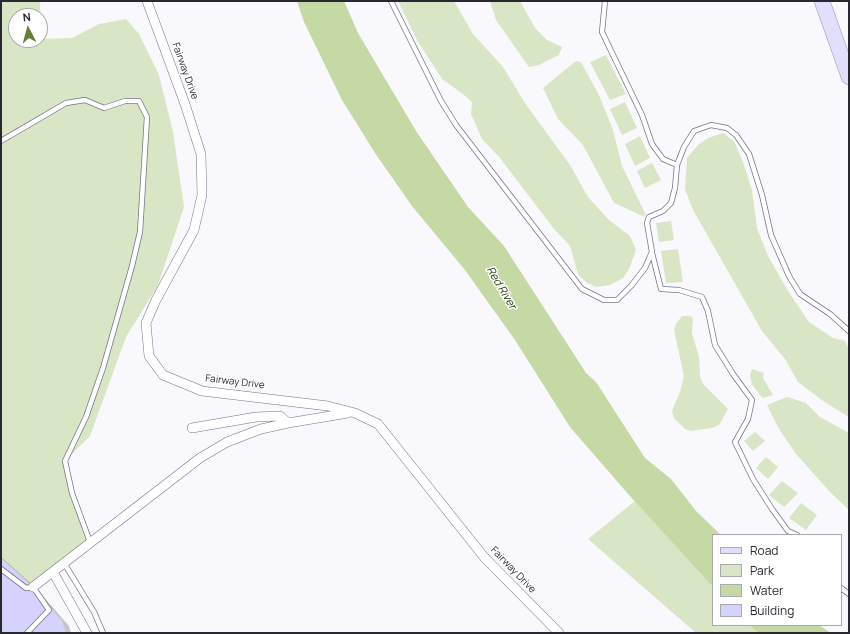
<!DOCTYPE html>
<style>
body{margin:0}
#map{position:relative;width:850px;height:634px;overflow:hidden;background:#f8f8fd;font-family:Manrope,sans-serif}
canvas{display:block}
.frame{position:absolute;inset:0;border:2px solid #292831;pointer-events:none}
.legend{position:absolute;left:712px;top:534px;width:130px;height:92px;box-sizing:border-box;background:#fff;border:1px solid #a9a9ad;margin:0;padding:5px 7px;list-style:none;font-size:12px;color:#292831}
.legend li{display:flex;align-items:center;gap:8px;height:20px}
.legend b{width:20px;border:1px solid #a9a9ad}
.north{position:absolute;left:8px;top:8px;width:40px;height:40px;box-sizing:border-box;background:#fff;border:1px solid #a9a9ad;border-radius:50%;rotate:354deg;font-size:11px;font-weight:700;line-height:16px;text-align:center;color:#292831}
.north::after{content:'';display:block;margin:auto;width:14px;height:18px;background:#678033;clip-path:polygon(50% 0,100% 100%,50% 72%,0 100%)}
</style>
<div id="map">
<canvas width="850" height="634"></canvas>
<div class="frame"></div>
<ul class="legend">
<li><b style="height:5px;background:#e1dffd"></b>Road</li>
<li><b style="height:11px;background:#d9e6c5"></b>Park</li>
<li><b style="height:11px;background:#c4d9a3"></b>Water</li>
<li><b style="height:11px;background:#d5d3fe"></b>Building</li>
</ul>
<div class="north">N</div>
</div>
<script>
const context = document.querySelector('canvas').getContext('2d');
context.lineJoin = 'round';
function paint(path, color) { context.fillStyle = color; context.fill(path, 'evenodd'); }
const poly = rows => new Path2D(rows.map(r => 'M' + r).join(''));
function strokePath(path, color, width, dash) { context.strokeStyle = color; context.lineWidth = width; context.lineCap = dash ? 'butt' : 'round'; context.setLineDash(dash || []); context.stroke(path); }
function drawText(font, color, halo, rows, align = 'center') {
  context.font = font + ' Manrope,sans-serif'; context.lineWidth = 3; context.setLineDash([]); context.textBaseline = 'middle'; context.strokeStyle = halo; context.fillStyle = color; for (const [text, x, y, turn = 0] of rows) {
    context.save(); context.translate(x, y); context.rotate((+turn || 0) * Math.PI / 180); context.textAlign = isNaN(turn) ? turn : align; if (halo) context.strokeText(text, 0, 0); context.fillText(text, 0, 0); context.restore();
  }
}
paint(poly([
 [1,1,40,1,41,39,72,38,99,24,126,19,139,34,159,75,173,132,184,207,158,285,126,337,90,436,65,461,72,493,90,542,33,587,1,569],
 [16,16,40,16,40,40,16,40],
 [398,1,454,1,473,34,503,67,525,103,570,165,588,197,609,220,630,236,636,250,629,269,623,278,610,285,596,287,587,283,578,274,570,246,554,229,500,158,482,139,471,114,472,102,463,94,442,79,417,40],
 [490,1,520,1,535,28,547,40,562,47,559,55,539,65,529,67,496,20],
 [606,55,626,94,610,100,590,62],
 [576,61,581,62,599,95,613,130,622,166,646,215,643,216,614,203,583,145,558,119,543,88],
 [625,102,637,128,622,135,610,109],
 [723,133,734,141,743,162,752,190,757,228,768,256,788,291,809,322,833,338,845,341,849,349,849,417,823,401,798,382,785,359,762,331,693,210,685,189,687,158,698,145,708,138],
 [640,136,650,158,635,166,625,144],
 [652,163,661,180,645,188,637,171],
 [671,221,674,240,659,242,656,223],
 [678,249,683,282,666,283,661,251],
 [682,316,690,316,693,318,692,333,699,357,700,377,703,384,728,409,719,425,712,428,691,431,685,429,674,418,672,411,680,392,684,376,674,330,676,324],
 [752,369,764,373,763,378,773,395,763,398,760,395,752,384,750,376],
 [787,397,806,403,820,417,849,433,849,510,830,492,796,454,779,429,767,405],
 [755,432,765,441,753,451,744,441],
 [766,457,778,467,768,479,756,468],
 [782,481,798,493,784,507,769,495],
 [635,501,713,587,713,625,749,625,758,633,696,633,588,539],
 [801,503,817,515,806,530,789,518]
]), '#d9e6c5');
paint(poly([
 [297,1,344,1,358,33,416,131,468,207,504,246,586,373,596,382,645,458,671,479,696,511,721,535,713,535,713,587,629,495,570,427,515,340,465,270,412,206,375,153,342,100,304,22],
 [749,625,819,625,831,633,758,633]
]), '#c4d9a3');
paint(poly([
 [1,557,35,587,69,626,71,633,1,633]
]), '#0003');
paint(poly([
 [1,558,28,582,62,621,66,633,1,633]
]), '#d5d3fe');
const service = poly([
 [391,1,441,101,456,125,582,289,604,300,617,300,631,286,645,268,652,252,647,223,649,217,663,211,671,203,675,188,677,165,684,147,694,131,711,125,727,128,736,135,749,154,762,195,771,235,789,276,800,294,830,314,849,331],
 [605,1,602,32,642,115,652,144,663,159,677,165],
 [1,141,66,103,85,100,104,108,125,101,139,101,147,117,140,232,132,266,103,368,86,417,65,461,72,493,90,542],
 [652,253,661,289,679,290,702,297,708,311,715,345,733,374,752,400,748,419,735,442,753,479,772,509,788,531,797,535],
 [64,563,94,612,103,633],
 [1,569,26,588,33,587,49,610,27,633],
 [841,588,849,594]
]);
const minor = poly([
 [147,1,185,104,201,154,202,195,194,230,156,300,146,323,149,356,163,375,202,391,328,406,355,413,378,424,484,557,559,633],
 [192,428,256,417,280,416,288,423],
 [53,572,87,633],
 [33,587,200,458,227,442,261,429,288,423,348,413]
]);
const primary = poly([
 [822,1,849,77]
]);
strokePath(service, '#747389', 6);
strokePath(minor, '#747389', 10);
strokePath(primary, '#9491b5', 16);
strokePath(service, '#fff', 4.5);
strokePath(minor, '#fff', 9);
strokePath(primary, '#e1dffd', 15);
drawText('10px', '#292831', '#fff', [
 ["Fairway Drive",185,71,70],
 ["Fairway Drive",235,382,7],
 ["Fairway Drive",513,570,46]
]);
drawText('italic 11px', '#28350d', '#fff', [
 ["Red River",501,288,59]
]);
</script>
